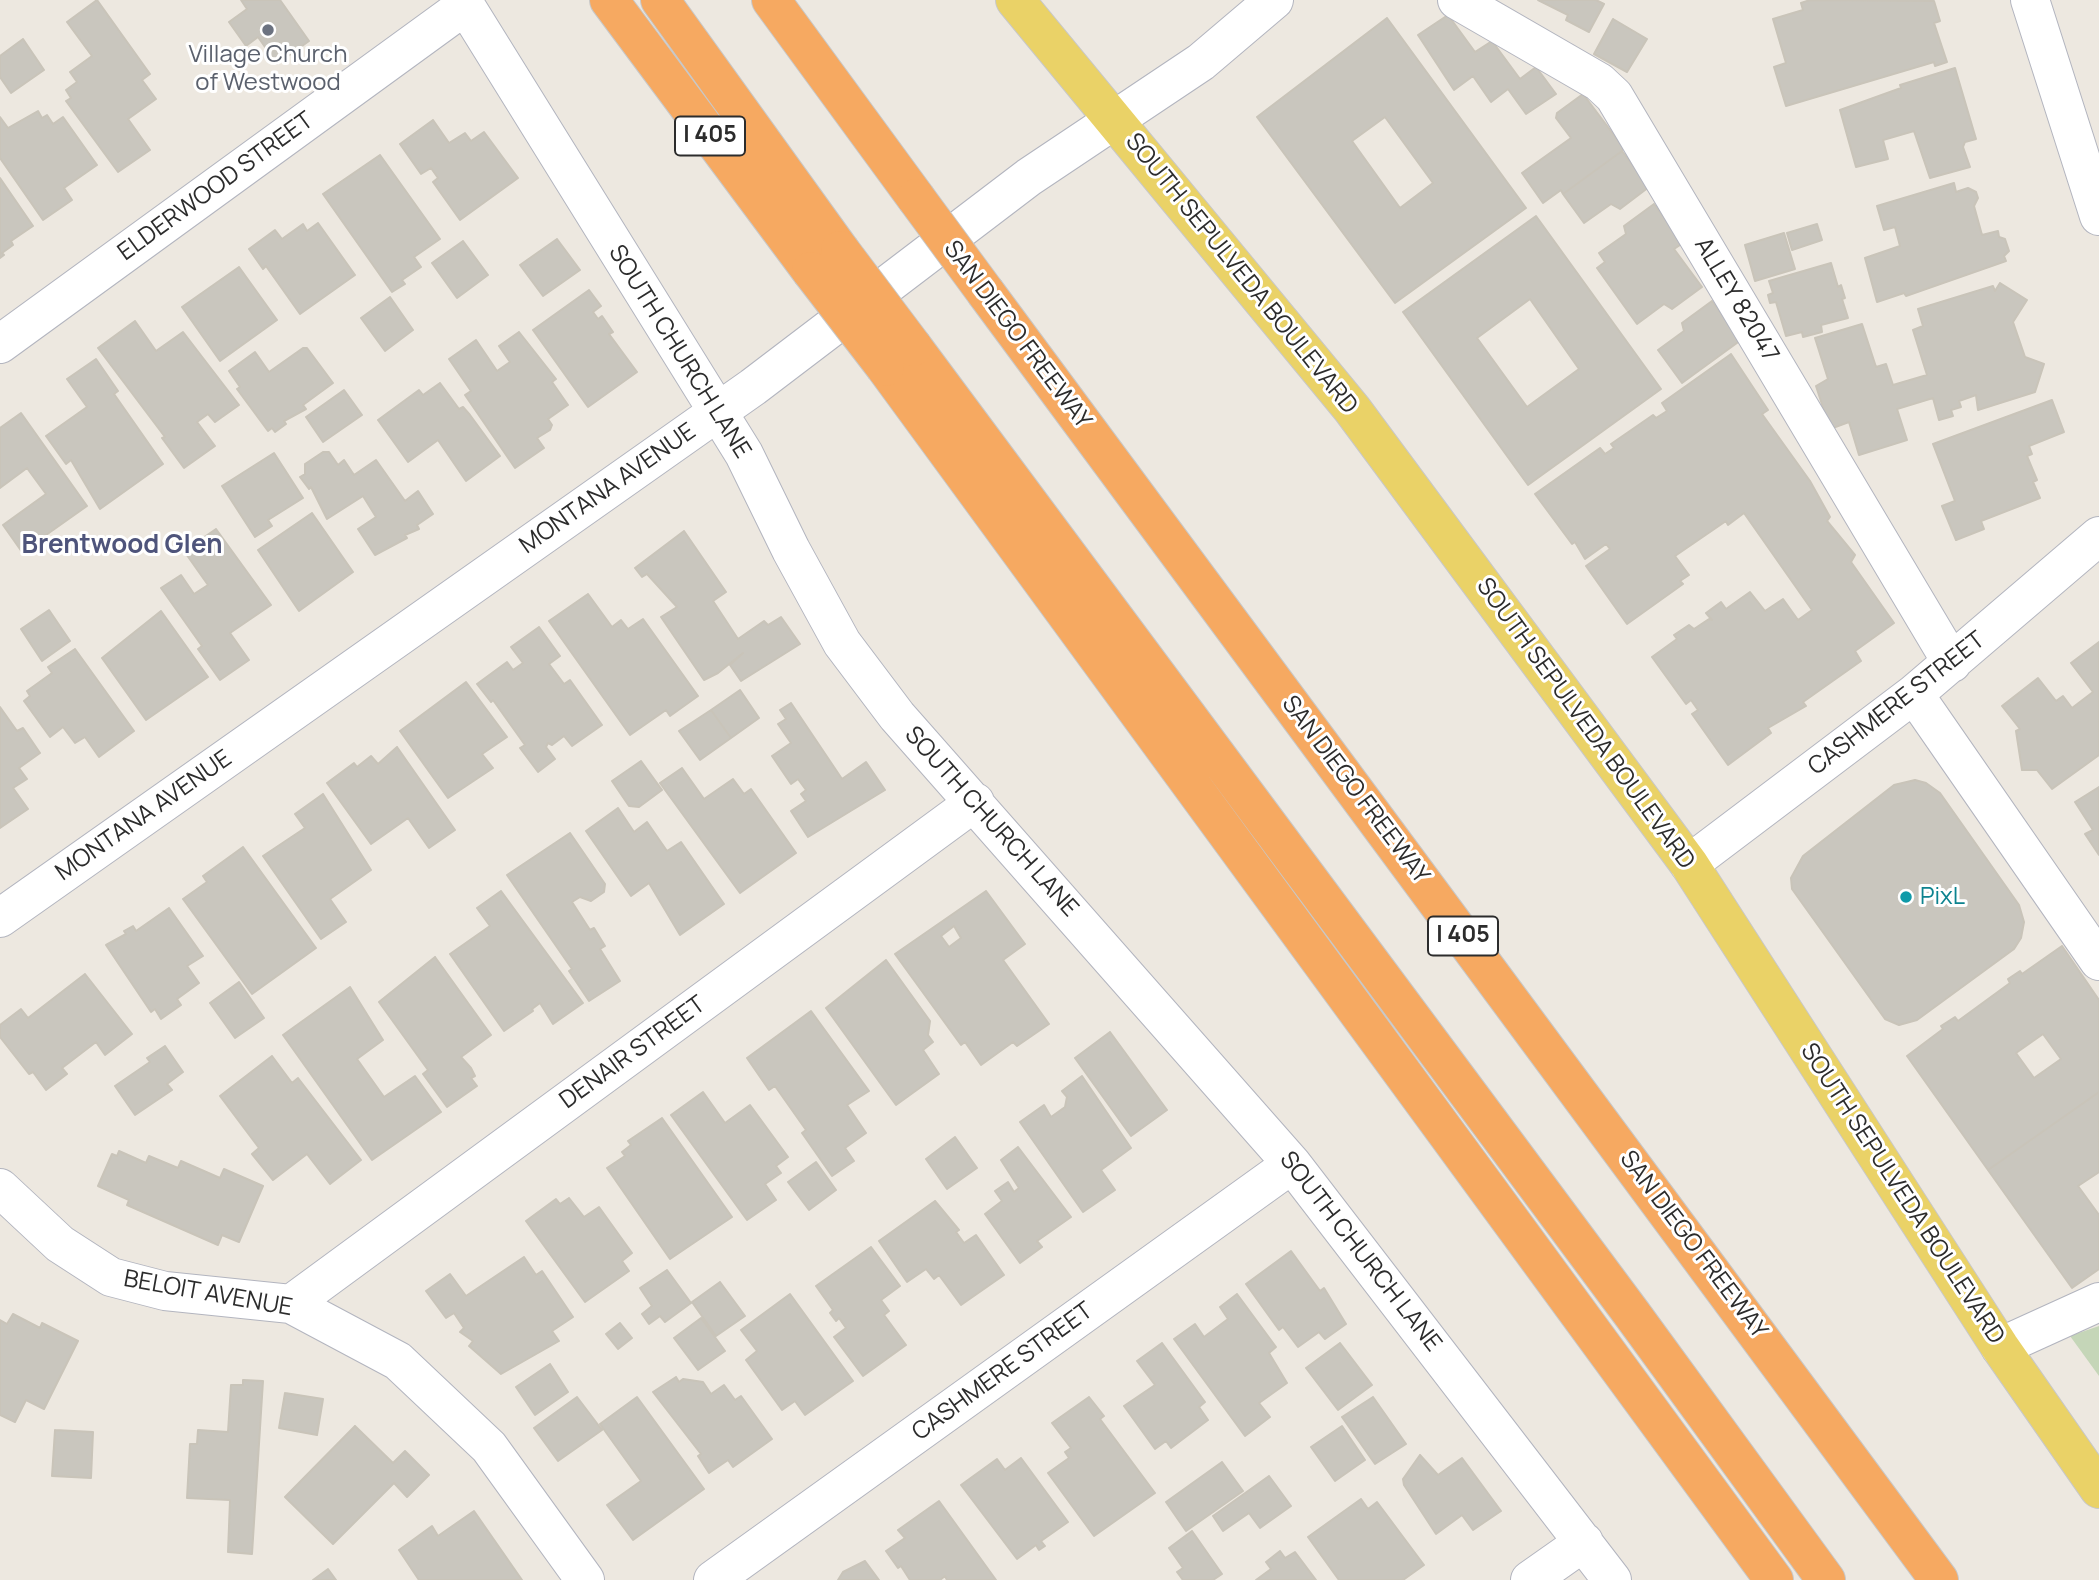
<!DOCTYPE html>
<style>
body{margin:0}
canvas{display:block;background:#ede8e0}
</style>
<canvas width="2099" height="1580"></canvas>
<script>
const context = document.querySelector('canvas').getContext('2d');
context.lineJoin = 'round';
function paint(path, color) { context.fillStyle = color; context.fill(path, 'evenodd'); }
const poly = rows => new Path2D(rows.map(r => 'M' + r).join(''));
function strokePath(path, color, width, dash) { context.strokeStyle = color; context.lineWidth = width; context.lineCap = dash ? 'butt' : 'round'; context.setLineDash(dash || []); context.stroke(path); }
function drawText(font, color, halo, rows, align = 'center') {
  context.font = font + ' Manrope,sans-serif'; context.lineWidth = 6; context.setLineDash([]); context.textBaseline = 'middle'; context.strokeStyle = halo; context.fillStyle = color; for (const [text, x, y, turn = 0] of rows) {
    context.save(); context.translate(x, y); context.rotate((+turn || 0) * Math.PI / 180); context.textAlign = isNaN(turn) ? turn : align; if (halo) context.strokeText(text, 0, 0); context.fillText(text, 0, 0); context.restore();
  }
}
paint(poly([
 [2099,1326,2099,1376,2070,1336]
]), '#c5d6b8');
const building = poly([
 [97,0,150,74,142,80,156,99,128,119,150,150,118,172,66,101,71,98,66,90,77,82,70,72,92,56,67,22,97,0],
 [241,0,280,0,309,41,277,64,258,37,246,46,229,22,247,9,241,0],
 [1538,0,1596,0,1604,4,1589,32,1566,20,1568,15,1538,0],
 [1810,0,1934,1,1940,21,1934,23,1947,62,1935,66,1934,62,1786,106,1774,67,1786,63,1773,19,1803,10,1801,3,1810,0],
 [1448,15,1475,52,1492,41,1520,79,1536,67,1556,94,1526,114,1508,89,1491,102,1473,76,1454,90,1418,35,1448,15],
 [1387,18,1526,208,1395,303,1257,117,1387,18],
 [1385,117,1433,183,1400,208,1352,141,1385,117],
 [1613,19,1647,39,1627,72,1594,54,1613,19],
 [23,39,44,70,11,93,0,77,0,56,23,39],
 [1955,68,1976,139,1965,142,1963,147,1970,167,1930,178,1914,131,1883,140,1888,159,1856,167,1840,110,1901,88,1900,85,1955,68],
 [1583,94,1623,147,1622,151,1563,194,1561,190,1543,203,1522,173,1571,138,1556,118,1557,113,1583,94],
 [38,111,42,118,47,115,53,124,63,117,97,165,64,188,72,200,43,220,0,158,0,117,8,128,38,111],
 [433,120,449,143,465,133,471,141,484,132,518,178,460,220,433,182,438,178,431,168,421,174,400,144,433,120],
 [1622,151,1649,187,1620,209,1611,204,1584,223,1563,194,1622,151],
 [380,155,440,239,414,257,421,267,402,280,405,284,392,292,323,194,380,155],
 [0,178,33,226,11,241,13,245,2,253,4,255,0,258,0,178],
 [1954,183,1956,192,1968,188,1976,192,1978,198,1974,206,1982,235,1998,231,1999,237,2005,239,2009,251,2004,256,2006,261,1906,296,1904,293,1877,302,1865,258,1900,246,1895,227,1884,230,1877,206,1954,183],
 [1654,204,1683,243,1674,249,1702,287,1672,309,1664,304,1637,324,1597,268,1605,262,1599,253,1626,234,1624,226,1654,204],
 [1536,216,1661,389,1528,485,1403,312,1536,216],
 [1530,299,1579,369,1527,407,1477,338,1530,299],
 [318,223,355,275,300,314,266,266,263,269,249,249,275,230,282,239,303,224,307,231,318,223],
 [1817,224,1822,240,1792,250,1787,233,1817,224],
 [1784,233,1795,269,1755,281,1745,245,1784,233],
 [557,239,580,270,543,296,520,265,557,239],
 [463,241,488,275,457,298,432,263,463,241],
 [1831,263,1838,287,1841,285,1845,298,1842,299,1848,318,1821,325,1822,332,1803,337,1802,332,1786,336,1776,302,1770,303,1768,295,1773,293,1769,281,1831,263],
 [239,267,277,320,220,361,182,307,239,267],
 [2000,283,2027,300,2013,322,2025,357,2044,364,2035,392,1978,410,1976,395,1959,401,1961,407,1951,410,1953,416,1939,420,1933,398,1897,409,1907,440,1859,455,1849,422,1830,429,1816,386,1828,379,1815,338,1862,324,1876,367,1886,364,1893,385,1927,375,1913,330,1923,326,1918,309,1993,286,1995,291,2000,283],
 [589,290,601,306,593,312,598,319,602,316,613,332,609,334,637,372,588,407,533,330,589,290],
 [390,297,413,330,385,351,361,318,390,297],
 [1712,301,1741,340,1682,383,1658,350,1684,331,1682,323,1712,301],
 [135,321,156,351,183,332,239,405,215,422,208,414,197,422,215,446,184,468,162,438,165,437,98,348,135,321],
 [519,332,556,379,552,382,568,405,548,419,552,425,550,430,537,438,544,448,515,468,465,395,471,391,449,359,476,340,497,371,510,362,499,346,519,332],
 [303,348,307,348,333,383,303,405,306,409,284,421,286,424,275,432,272,428,268,431,237,389,240,387,229,371,255,352,269,372,303,348],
 [1731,354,1768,410,1762,414,1810,481,1830,517,1827,521,1855,555,1851,562,1894,623,1855,651,1861,661,1803,702,1806,706,1768,728,1771,733,1728,765,1692,714,1698,710,1691,700,1686,704,1652,657,1677,639,1674,635,1689,625,1694,629,1709,619,1712,620,1706,613,1721,602,1726,609,1750,592,1765,611,1783,599,1798,620,1812,610,1744,513,1728,525,1726,521,1675,556,1689,575,1680,581,1683,584,1627,624,1586,566,1610,549,1606,544,1585,559,1575,542,1572,544,1535,494,1600,448,1605,454,1614,448,1611,444,1653,415,1656,418,1667,411,1662,403,1731,354],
 [96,359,118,391,114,394,163,464,100,509,71,460,66,464,46,436,87,407,67,379,96,359],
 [440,383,459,409,463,407,470,415,500,456,466,481,438,440,408,462,378,420,419,390,423,395,440,383],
 [344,390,362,415,323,442,306,417,344,390],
 [2052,400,2064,432,2029,446,2032,454,2027,456,2037,480,2033,482,2040,498,1981,521,1984,529,1956,540,1942,506,1955,501,1933,444,2052,400],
 [21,413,87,506,22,552,3,525,46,494,27,468,0,488,0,428,21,413],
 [323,452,329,452,338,465,344,460,354,475,376,460,405,501,418,491,433,514,417,525,419,529,405,535,407,538,375,555,358,529,376,517,363,496,327,519,311,487,309,489,300,477,305,474,305,464,323,452],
 [274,453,303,498,268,520,272,526,255,537,222,486,274,453],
 [312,513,353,572,299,611,258,550,312,513],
 [216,529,271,605,230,633,249,660,220,680,198,649,202,646,161,588,181,575,194,594,208,585,184,551,216,529],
 [684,531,726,592,713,601,738,639,764,621,768,625,781,617,800,644,741,681,730,665,743,653,718,673,704,680,661,617,677,607,647,574,642,577,635,568,684,531],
 [588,594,612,627,621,620,628,629,643,619,698,696,670,716,666,710,630,735,549,621,588,594],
 [49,610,70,641,42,661,21,629,49,610],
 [161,611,208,677,146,720,102,658,161,611],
 [539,627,560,656,549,664,564,684,570,680,602,725,572,746,564,736,552,745,548,743,546,747,555,759,538,772,520,748,525,745,493,700,491,702,477,684,507,662,513,670,523,663,511,647,539,627],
 [2099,642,2099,755,2052,789,2037,770,2022,770,2016,731,2020,729,2002,706,2038,678,2056,701,2063,696,2072,708,2093,692,2071,663,2099,642],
 [75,649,134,731,99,757,85,737,75,743,63,727,50,737,24,701,30,696,27,691,52,673,48,667,75,649],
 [466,682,507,737,482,754,493,768,448,798,400,731,466,682],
 [740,690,759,718,731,738,711,710,740,690],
 [791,703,842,779,866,762,885,790,808,837,791,811,806,801,801,794,806,790,798,779,791,784,772,756,791,743,778,724,786,719,780,710,791,703],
 [0,707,17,731,23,728,40,753,19,768,27,779,13,788,28,809,0,828,0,707],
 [711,710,731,738,700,760,679,731,711,710],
 [397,747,455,830,429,848,408,818,371,844,327,783,354,763,357,767,371,756,378,764,397,747],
 [641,761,662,790,639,807,629,806,612,781,641,761],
 [682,768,704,799,733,779,744,794,751,789,796,853,740,893,660,783,682,768],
 [1915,780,1926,783,1940,793,2019,905,2024,922,2021,938,2014,949,1917,1020,1899,1025,1885,1019,1792,889,1791,878,1803,856,1894,785,1915,780],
 [2099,787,2099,855,2085,834,2093,830,2075,802,2099,787],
 [323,794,371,870,330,899,346,922,321,939,263,856,305,828,295,814,323,794],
 [618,808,634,832,647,822,667,851,681,842,724,904,680,935,649,883,631,896,586,831,618,808],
 [570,833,605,884,604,892,591,901,580,897,572,902,590,930,594,928,605,946,600,949,620,981,589,1001,569,971,572,969,507,875,570,833],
 [243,847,316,948,252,994,183,899,207,882,203,876,243,847],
 [501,891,583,1003,553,1024,540,1003,532,1009,533,1011,504,1031,450,954,490,926,477,908,501,891],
 [986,891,1025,944,1003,960,1049,1024,1017,1046,1013,1042,981,1065,965,1042,961,1045,895,954,986,891],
 [954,926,961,938,949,947,941,936,954,926],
 [169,908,203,956,187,966,199,983,177,999,181,1005,161,1019,155,1009,151,1012,106,945,126,934,124,931,133,926,136,931,169,908],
 [2062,946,2099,1000,2099,1092,1988,1170,1907,1056,1943,1029,1941,1026,1955,1017,1958,1021,2010,983,2008,979,2020,971,2022,974,2062,946],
 [2043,1034,2061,1059,2034,1078,2016,1053,2043,1034],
 [435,957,491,1035,461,1057,471,1068,475,1076,471,1078,477,1086,447,1107,423,1074,428,1070,379,1002,435,957],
 [886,960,930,1021,928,1035,933,1042,923,1050,939,1074,896,1105,826,1008,886,960],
 [85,974,132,1034,105,1055,96,1042,62,1068,67,1074,46,1090,33,1072,29,1074,0,1037,0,1025,21,1009,28,1018,85,974],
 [239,982,264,1018,235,1038,210,1003,239,982],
 [350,987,383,1040,357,1059,384,1097,415,1076,441,1112,372,1160,283,1035,350,987],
 [811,1011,869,1091,847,1105,866,1133,845,1148,854,1161,832,1176,802,1133,806,1130,775,1086,769,1090,747,1058,811,1011],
 [1110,1032,1167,1110,1131,1136,1075,1058,1110,1032],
 [165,1046,183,1072,167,1084,172,1090,135,1115,115,1086,150,1062,147,1058,165,1046],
 [272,1056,292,1083,298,1078,361,1160,330,1184,307,1154,273,1180,252,1154,259,1148,220,1096,272,1056],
 [1082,1076,1131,1148,1101,1170,1115,1190,1083,1212,1020,1122,1044,1105,1051,1117,1065,1107,1067,1097,1062,1091,1082,1076],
 [703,1092,725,1123,750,1105,788,1157,776,1166,781,1173,765,1184,776,1200,747,1220,671,1115,703,1092],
 [2099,1092,2099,1172,2078,1186,2099,1215,2099,1269,2072,1288,1988,1170,2099,1092],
 [662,1118,732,1217,670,1259,607,1168,625,1156,622,1152,631,1145,628,1141,662,1118],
 [955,1137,977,1168,947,1189,926,1159,955,1137],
 [1018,1147,1071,1217,1037,1241,1042,1247,1020,1263,985,1214,1002,1201,995,1191,1008,1182,1014,1192,1019,1188,1001,1160,1018,1147],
 [119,1151,146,1163,149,1156,178,1168,181,1161,220,1178,224,1169,263,1186,239,1242,222,1235,218,1245,127,1205,129,1200,98,1186,112,1154,117,1156,119,1151],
 [816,1162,836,1190,809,1210,788,1182,816,1162],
 [569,1198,584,1217,599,1207,632,1253,622,1261,629,1271,585,1302,526,1221,556,1199,560,1204,569,1198],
 [935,1201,959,1230,956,1232,964,1243,976,1235,1004,1275,961,1305,939,1275,934,1279,926,1269,907,1282,879,1241,935,1201],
 [871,1247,900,1286,881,1300,889,1311,884,1315,906,1345,863,1376,834,1337,846,1328,839,1318,836,1321,830,1313,833,1310,816,1286,871,1247],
 [1291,1251,1320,1291,1324,1288,1346,1324,1325,1339,1319,1332,1298,1347,1283,1327,1279,1330,1246,1284,1291,1251],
 [524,1257,536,1275,542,1271,573,1317,552,1331,559,1341,501,1374,469,1346,473,1341,460,1332,464,1328,454,1313,446,1318,426,1291,450,1274,466,1296,524,1257],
 [667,1270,691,1303,665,1322,660,1316,649,1324,642,1314,652,1306,640,1288,667,1270],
 [720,1282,745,1316,716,1336,692,1302,720,1282],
 [790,1294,853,1381,805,1415,795,1401,782,1410,746,1360,757,1351,741,1330,790,1294],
 [1237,1294,1276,1347,1269,1353,1287,1383,1259,1403,1270,1417,1245,1436,1174,1339,1195,1324,1204,1337,1228,1319,1220,1307,1237,1294],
 [13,1314,40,1328,42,1323,78,1341,44,1409,26,1400,15,1422,0,1415,0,1320,7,1324,13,1314],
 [701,1318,725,1351,698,1370,674,1338,701,1318],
 [620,1323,632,1338,618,1349,606,1334,620,1323],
 [1162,1343,1205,1402,1199,1407,1208,1420,1171,1448,1166,1441,1155,1449,1124,1406,1155,1385,1137,1361,1162,1343],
 [1340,1343,1372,1385,1338,1410,1306,1368,1340,1343],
 [550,1364,568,1392,535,1415,516,1387,550,1364],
 [676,1377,679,1382,683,1379,703,1382,711,1394,724,1385,735,1400,741,1396,772,1439,733,1467,728,1460,709,1473,698,1456,701,1454,653,1392,676,1377],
 [243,1380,263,1381,252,1554,228,1552,230,1500,187,1498,190,1444,197,1444,198,1430,228,1432,231,1385,243,1385,243,1380],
 [285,1393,323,1399,317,1435,279,1428,285,1393],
 [577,1397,602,1430,558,1461,534,1428,577,1397],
 [637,1397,704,1489,633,1540,607,1505,641,1481,600,1424,637,1397],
 [1089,1397,1104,1416,1100,1419,1155,1493,1094,1536,1048,1473,1069,1458,1065,1452,1071,1448,1052,1423,1089,1397],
 [1373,1397,1406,1444,1375,1464,1342,1417,1373,1397],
 [355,1426,393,1463,405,1451,429,1475,407,1497,394,1483,333,1544,285,1497,355,1426],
 [1342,1426,1365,1460,1335,1481,1311,1447,1342,1426],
 [55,1430,93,1432,91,1478,52,1476,55,1430],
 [1420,1455,1438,1475,1462,1458,1501,1511,1473,1530,1462,1515,1436,1534,1404,1485,1403,1479,1420,1455],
 [1021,1458,1068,1522,1041,1541,1045,1546,1039,1550,1036,1545,1017,1559,961,1485,997,1459,1005,1470,1021,1458],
 [1222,1462,1243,1491,1186,1531,1166,1502,1222,1462],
 [1269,1476,1291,1506,1260,1528,1249,1513,1223,1531,1213,1516,1269,1476],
 [1361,1499,1368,1509,1377,1502,1424,1565,1403,1580,1339,1580,1308,1537,1361,1499],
 [939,1501,996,1580,947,1580,945,1576,940,1580,910,1580,901,1566,898,1568,886,1551,905,1538,898,1530,939,1501],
 [474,1511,522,1580,419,1580,399,1550,432,1526,438,1536,474,1511],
 [1192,1531,1222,1574,1213,1580,1183,1580,1177,1572,1183,1568,1169,1548,1192,1531],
 [1280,1551,1285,1558,1295,1552,1316,1580,1256,1580,1271,1569,1266,1562,1280,1551],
 [865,1561,879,1580,838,1580,843,1572,865,1561],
 [328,1569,336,1580,313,1580,328,1569]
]);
paint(building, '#c9c6be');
strokePath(building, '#c9c4b9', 2);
const minor = poly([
 [462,0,744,454,791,550,842,643,897,716,1292,1164,1612,1580],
 [1457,0,1599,82,1614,96,1952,663],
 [2030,0,2099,216],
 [0,344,466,5],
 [1914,694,2099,961],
 [1689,864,1914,694,2099,536],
 [0,918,753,387,1029,177,1201,62,1274,0],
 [0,1188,60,1244,111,1277,165,1291,291,1304,398,1361,489,1447,585,1580],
 [291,1304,975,802],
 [2000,1347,2099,1302],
 [713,1580,1292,1164],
 [1530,1580,1584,1542]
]);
const major = poly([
 [1015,0,1352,409,1689,864,2000,1347,2099,1489]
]);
const highway = poly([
 [609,0,811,271],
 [660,0,840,250],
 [771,0,916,198],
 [986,293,1939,1580],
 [913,347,1632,1314,1826,1580],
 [885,367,1774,1580]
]);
strokePath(minor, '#b3b5bf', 40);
strokePath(major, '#c8c8c8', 40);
strokePath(highway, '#c8c8c8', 40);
strokePath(minor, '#fff', 38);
strokePath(major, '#ead267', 38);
strokePath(highway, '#f6a961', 38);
const highwayBridge = poly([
 [916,198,986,293],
 [840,250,913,347],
 [811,271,885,367]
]);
strokePath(highwayBridge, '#c8c8c8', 40, []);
strokePath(highwayBridge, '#f6a961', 38);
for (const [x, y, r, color] of [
 [268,30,7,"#6b7280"],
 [1906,897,7,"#0f9aa8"]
]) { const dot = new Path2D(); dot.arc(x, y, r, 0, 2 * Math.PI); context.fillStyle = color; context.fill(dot); strokePath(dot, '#fff', 2.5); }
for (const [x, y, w] of [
 [710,136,70],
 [1463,936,70]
]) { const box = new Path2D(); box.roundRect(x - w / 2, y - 19.5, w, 39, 5); context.fillStyle = '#fff'; context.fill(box); strokePath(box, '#2c2c2c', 2); }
drawText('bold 23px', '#2c2c2c', null, [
 ["I 405",710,136],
 ["I 405",1463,936]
]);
drawText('24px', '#5b616d', '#fff', [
 ["Village Church",268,55],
 ["of Westwood",268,83]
]);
drawText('24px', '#2c2c2c', '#fff', [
 ["ELDERWOOD STREET",216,187,-36],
 ["SOUTH SEPULVEDA BOULEVARD",1241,274,51],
 ["ALLEY 82047",1736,300,59],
 ["SAN DIEGO FREEWAY",1017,335,53],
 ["SOUTH CHURCH LANE",679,352,58],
 ["MONTANA AVENUE",608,489,-35],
 ["CASHMERE STREET",1897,704,-38],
 ["SOUTH SEPULVEDA BOULEVARD",1585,724,54],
 ["SAN DIEGO FREEWAY",1355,790,53],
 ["MONTANA AVENUE",144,816,-35],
 ["SOUTH CHURCH LANE",991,822,48],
 ["DENAIR STREET",633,1053,-36],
 ["SOUTH SEPULVEDA BOULEVARD",1902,1194,57],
 ["SAN DIEGO FREEWAY",1693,1245,53],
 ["SOUTH CHURCH LANE",1360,1252,52],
 ["BELOIT AVENUE",208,1294,10],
 ["CASHMERE STREET",1003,1372,-36]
]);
drawText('24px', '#0d838f', '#fff', [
 ["PixL",1920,897]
], 'left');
drawText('bold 26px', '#4e547b', '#fff', [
 ["Brentwood Glen",122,546]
]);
</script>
